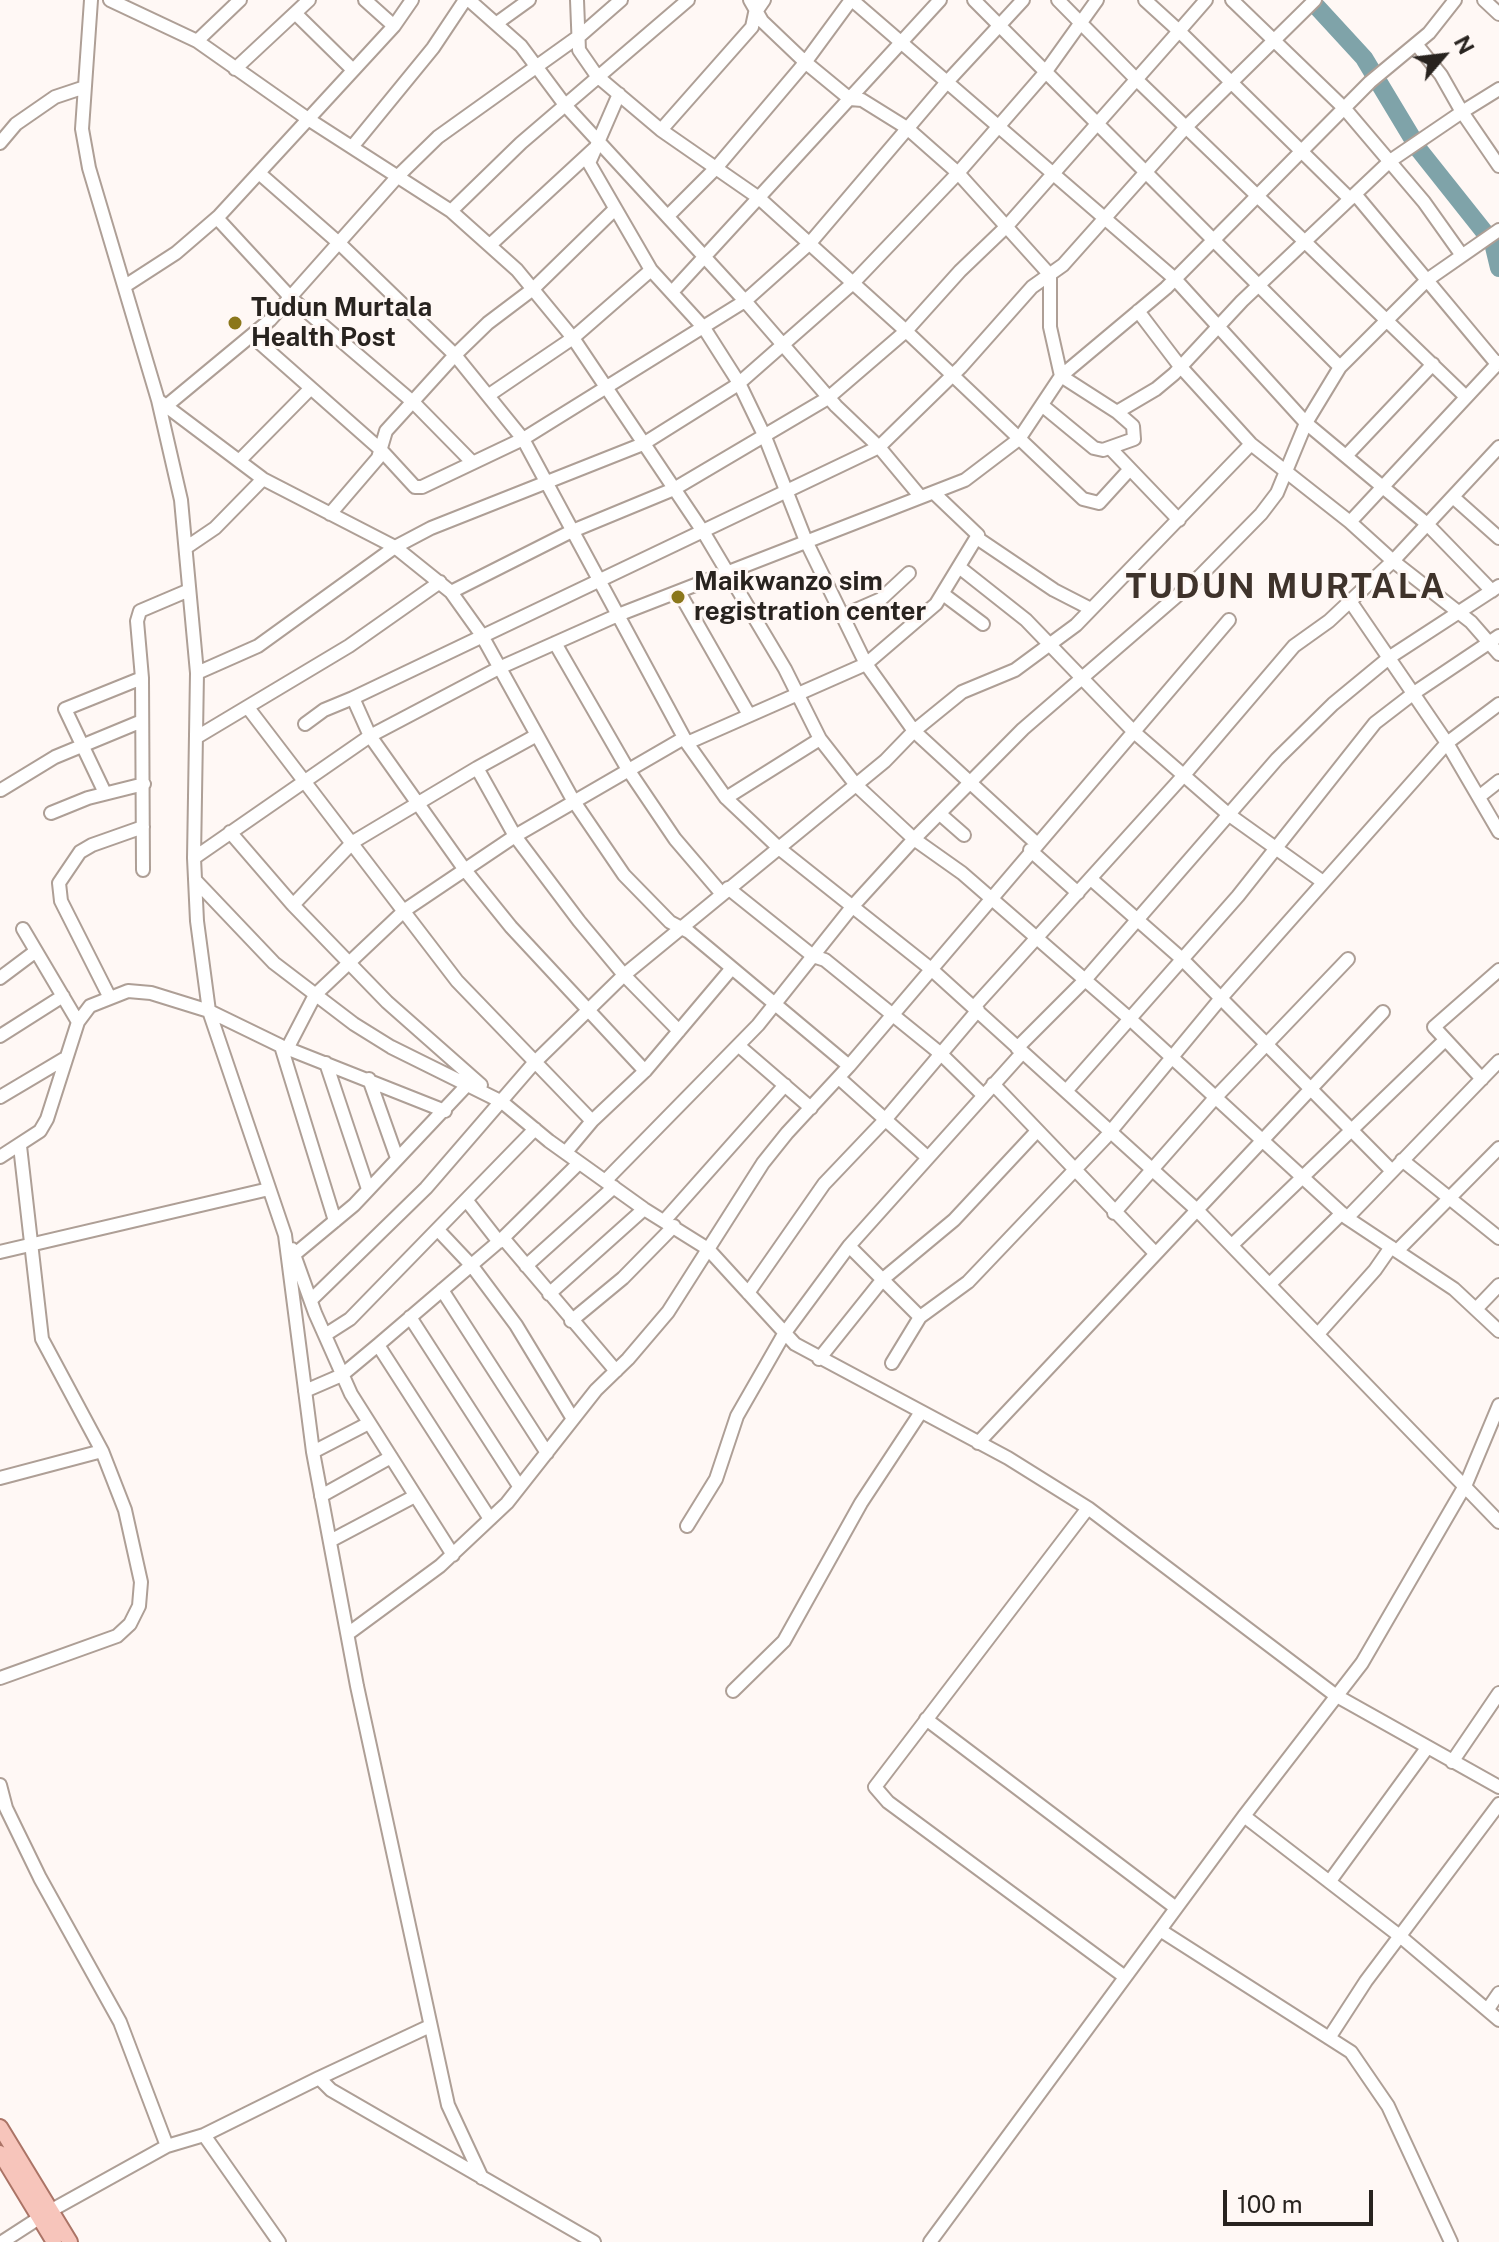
<!DOCTYPE html>
<style>
body{margin:0}
#map{position:relative;width:1499px;height:2242px;overflow:hidden;background:#fff8f5;font-family:"Public Sans",sans-serif}
canvas{display:block}
.north{position:absolute;left:1403px;top:16px;width:80px;height:80px;-webkit-text-stroke:6px #fff8f5;paint-order:stroke;rotate:62deg;font-size:22px;font-weight:700;line-height:32px;text-align:center;color:#28231f}
.north::after{content:'';display:block;margin:auto;width:28px;height:36px;background:#28231f;clip-path:polygon(50% 0,100% 100%,50% 72%,0 100%)}
.scale{position:absolute;left:1223px;top:2190px;width:150px;height:36px;box-sizing:border-box;border:4px solid #28231f;border-top:0;padding-left:10px;font-size:24px;line-height:28px;white-space:nowrap;color:#28231f;-webkit-text-stroke:6px #fff8f5;paint-order:stroke}
</style>
<div id="map">
<canvas width="1499" height="2242"></canvas>
<div class="north">N</div>
<div class="scale">100 m</div>
</div>
<script>
const context = document.querySelector('canvas').getContext('2d');
context.lineJoin = 'round';
const poly = rows => new Path2D(rows.map(r => 'M' + r).join(''));
function strokePath(path, color, width, dash) { context.strokeStyle = color; context.lineWidth = width; context.lineCap = dash ? 'butt' : 'round'; context.setLineDash(dash || []); context.stroke(path); }
function drawText(font, color, halo, rows, align = 'center') {
  context.font = font + ' "Public Sans",sans-serif'; context.lineWidth = 6; context.setLineDash([]); context.textBaseline = 'middle'; context.strokeStyle = halo; context.fillStyle = color; for (const [text, x, y, turn = 0] of rows) {
    context.save(); context.translate(x, y); context.rotate((+turn || 0) * Math.PI / 180); context.textAlign = isNaN(turn) ? turn : align; if (halo) context.strokeText(text, 0, 0); context.fillText(text, 0, 0); context.restore();
  }
}
strokePath(poly([
 [1318,8,1364,58,1420,151,1493,243,1499,268]
]), '#7fa3a9', 18);
const minor = poly([
 [91,0,82,129,89,168,158,400,181,500,197,673,194,858,197,921,209,1011,285,1235,313,1452,357,1686,448,2105,482,2178],
 [110,0,197,41,308,119,451,211,517,270,573,338,704,533,785,669,820,739,856,785,914,839,962,873,1130,1019,1347,1218,1454,1289,1499,1331],
 [365,0,394,26],
 [469,0,521,46,565,105,745,301,836,406,879,447,919,495],
 [577,0,579,50,597,76,661,130,759,198,906,331,1083,499,1099,503,1130,469],
 [750,0,762,21,805,62,850,99,862,100,907,128,958,173,1050,275,1050,327,1061,376,1117,412,1133,426,1134,439,1103,450,1094,448,1043,406],
 [852,0,1175,279,1306,423,1427,524,1492,591],
 [974,0,1340,367],
 [1058,0,1138,81,1465,396],
 [1206,0,1179,31,1350,199],
 [1232,0,1345,109,1424,202,1461,254],
 [1484,0,1499,14],
 [295,13,353,70],
 [497,23,529,0],
 [197,41,240,0],
 [235,69,309,0],
 [1499,89,1462,112,1499,166],
 [619,94,589,163,651,270,704,328,739,383,765,437,806,541,866,664,914,731,1036,843],
 [661,130,752,27,755,13,764,0],
 [0,143,16,124,55,97,82,88],
 [352,147,433,48,465,0],
 [259,173,340,244,455,355,523,439,687,743,726,798,780,849,931,969,1198,1211,1499,1522],
 [1355,194,1497,364],
 [451,211,521,143,688,0],
 [668,216,716,168,804,64,851,0],
 [217,218,291,298,414,403,471,461],
 [490,245,594,149],
 [125,286,176,253,219,216,394,26,412,0],
 [673,291,940,0],
 [1138,311,1179,365,1251,444,1350,522,1499,362],
 [252,336,381,450,415,487,422,487,523,439,745,301,810,243,947,82,1023,0],
 [489,395,573,338,651,270],
 [158,400,263,479,395,547,451,592,481,634,573,800,624,875,670,922,689,932,849,1066],
 [165,407,270,320,398,176,438,137,582,34,621,0],
 [1117,412,1156,389,1174,374,1242,301,1390,161,1462,112,1441,75,1416,44],
 [1110,448,1179,520],
 [1346,456,1433,364],
 [239,461,310,389],
 [1453,497,1499,538],
 [330,514,378,458,386,431,455,355,488,323,533,289,615,209],
 [1350,522,1393,561,1499,447],
 [977,538,1054,590,1091,609],
 [187,547,215,528,263,479],
 [959,567,1026,620,1134,732,1228,814,1323,882],
 [451,592,570,532,674,489,828,398,906,331,960,271,1007,226,1179,31,1145,0],
 [679,592,748,713],
 [943,594,983,624],
 [1350,601,1447,743,1499,832],
 [842,616,881,599,909,573],
 [555,643,627,768,675,839,722,894],
 [197,673,258,646,395,547,431,528,643,444,737,385,853,283,958,173,1044,74,1097,0],
 [249,709,457,981,592,1121],
 [305,724,324,710,353,698],
 [537,735,477,768,515,836,579,921,624,975,679,1031],
 [197,737,349,646,440,582],
 [687,743,866,664,936,604,978,535,935,494],
 [1,790,55,757,142,721],
 [105,793,65,709,142,678],
 [1480,796,1499,781],
 [726,798,820,739],
 [51,813,88,798,144,784],
 [940,814,964,835],
 [230,832,293,905,387,1002,481,1085],
 [1030,850,1078,893],
 [194,858,370,736,499,668,618,615,965,480,1019,439,1061,376,1166,288,1370,82,1429,33,1455,0],
 [143,870,142,678,137,621,140,611,187,591],
 [1091,879,1182,959,1392,1171],
 [195,880,274,963,354,1024,391,1047,502,1102,549,1141,644,1209,708,1249,795,1344,1008,1458,1088,1508,1335,1695,1499,1787],
 [728,888,813,956,825,960,941,1054,983,1095],
 [293,905,353,842,477,768],
 [23,929,78,1022],
 [0,978,36,951],
 [109,996,61,901,59,883,80,852,92,845,143,827],
 [974,1007,1184,775,1294,646,1329,621,1393,561,1471,622,1499,654],
 [0,1036,63,996],
 [281,1046,335,1221],
 [739,1046,811,1108],
 [1017,1048,1084,981,1277,759,1333,704,1390,657,1499,586],
 [287,1049,315,995,405,910,515,836,684,738],
 [326,1063,368,1189],
 [645,1071,511,927,465,870,370,736,353,698,879,447,961,367,1032,287,1063,265,1186,127,1315,0],
 [839,1078,927,1157],
 [369,1079,397,1158],
 [1482,1079,1434,1027,1499,970],
 [993,1084,1155,1253],
 [1067,1090,1238,896,1375,723,1414,693,1499,636],
 [0,1097,64,1059],
 [566,1152,592,1121,645,1071,732,968],
 [0,1157,40,1131,47,1119,78,1022,90,1006,128,991,151,993,209,1011,281,1046,445,1111],
 [1402,1160,1499,1238],
 [605,1181,758,1025,852,907,914,839,1023,729,1200,576,1261,514,1277,493,1306,423,1340,367,1427,280,1499,230],
 [467,1201,499,1242],
 [1114,1213,1214,1099,1348,959],
 [1347,1218,1499,1061],
 [664,1221,785,1085],
 [438,1230,472,1266,516,1325,573,1419],
 [503,1238,616,1371],
 [1232,1245,1444,1041],
 [849,1246,920,1317],
 [292,1249,315,1313,351,1394,453,1555],
 [1398,1250,1499,1148],
 [0,1252,269,1189],
 [295,1254,354,1205,469,1083],
 [526,1266,614,1187],
 [1270,1284,1342,1213],
 [442,1290,547,1453],
 [748,1293,824,1184,884,1121,978,1010],
 [549,1294,644,1209],
 [311,1300,426,1188,534,1063,624,975,885,761,914,731,962,692,1015,670,1076,625,1251,444],
 [1477,1308,1499,1285],
 [410,1317,519,1486],
 [571,1321,623,1278,674,1226],
 [1318,1334,1375,1270,1391,1247],
 [325,1335,350,1319,535,1129],
 [378,1345,490,1519],
 [819,1359,883,1279,954,1220,1037,1131],
 [892,1363,920,1317,968,1282,1106,1137,1221,998,1447,743,1499,704],
 [305,1391,342,1375,378,1345,503,1238,579,1163],
 [978,1443,1383,1012],
 [313,1452,369,1423],
 [0,1478,102,1451],
 [321,1496,391,1457],
 [1088,1508,875,1787,888,1802,1125,1977],
 [687,1526,716,1479,737,1416,784,1334,849,1246,1022,1053],
 [330,1541,415,1496],
 [349,1633,440,1566,507,1503,596,1390,628,1359,668,1312,763,1163,787,1133,849,1066,1229,620],
 [0,1678,117,1636,130,1624,139,1606,141,1582,125,1510,102,1451,42,1339,20,1146],
 [733,1691,784,1641,861,1503,921,1412],
 [926,1719,1176,1908],
 [1452,1762,1499,1693],
 [0,1785,6,1808,40,1878,120,2022,167,2146],
 [1244,1816,1401,1937,1499,2020],
 [1330,1881,1427,1748],
 [1160,1930,1351,2052,1388,2106,1451,2242],
 [1488,2009,1499,1993],
 [1329,2038,1366,1981,1499,1804],
 [319,2078,430,2026],
 [204,2135,279,2242],
 [2,2242,50,2211,167,2146,204,2135,319,2078,331,2090,594,2242],
 [930,2242,1244,1816,1362,1663,1466,1484,1499,1405]
]);
const major = poly([
 [0,2127,70,2242],
 [0,2153,54,2242]
]);
strokePath(minor, '#ae9f96', 16);
strokePath(major, '#ab7466', 18);
strokePath(minor, '#fff', 12);
strokePath(major, '#f7c5bb', 14);
for (const [x, y, r, color] of [
 [235,323,8,"#8b771b"],
 [678,597,8,"#8b771b"]
]) { const dot = new Path2D(); dot.arc(x, y, r, 0, 2 * Math.PI); context.fillStyle = color; context.fill(dot); strokePath(dot, '#fff8f5', 3); }
drawText('bold 26px', '#28231f', '#fff8f5', [
 ["Tudun Murtala",251,308],
 ["Health Post",251,338],
 ["Maikwanzo sim",694,582],
 ["registration center",694,612]
], 'left');
context.letterSpacing = '2px';
drawText('bold 34px', '#3f332b', '#fff8f5', [
 ["TUDUN MURTALA",1286,588]
]);
context.letterSpacing = '0px';
</script>
